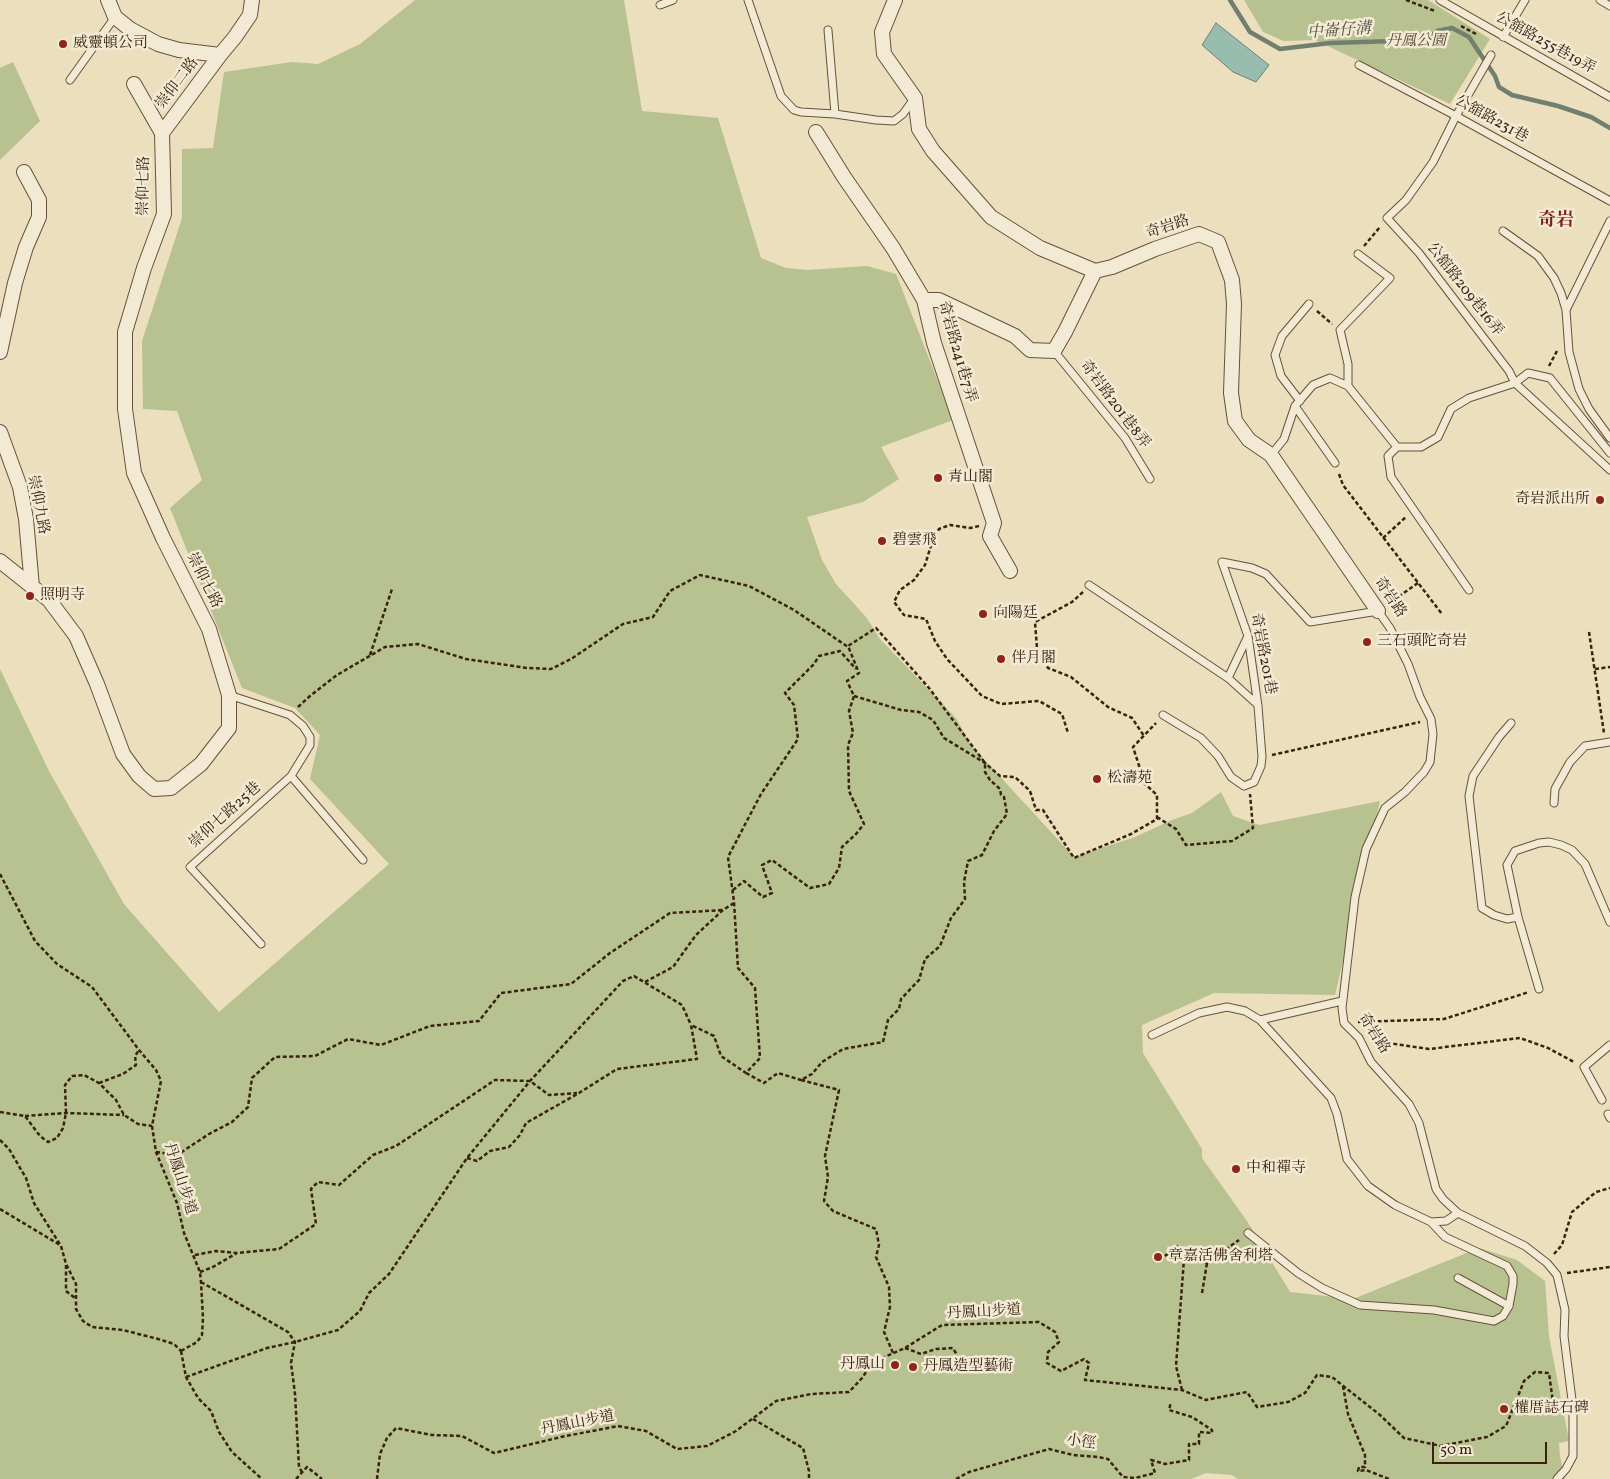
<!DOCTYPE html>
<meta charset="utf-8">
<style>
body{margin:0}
#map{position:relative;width:1610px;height:1479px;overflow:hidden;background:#ebdfbd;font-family:Vollkorn,serif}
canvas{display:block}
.scale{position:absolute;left:1432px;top:1442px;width:115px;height:22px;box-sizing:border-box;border:2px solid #39220f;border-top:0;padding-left:6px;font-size:15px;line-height:18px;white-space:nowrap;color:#39220f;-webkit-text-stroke:4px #f2ead4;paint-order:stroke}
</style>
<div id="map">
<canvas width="1610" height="1479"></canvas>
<div class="scale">50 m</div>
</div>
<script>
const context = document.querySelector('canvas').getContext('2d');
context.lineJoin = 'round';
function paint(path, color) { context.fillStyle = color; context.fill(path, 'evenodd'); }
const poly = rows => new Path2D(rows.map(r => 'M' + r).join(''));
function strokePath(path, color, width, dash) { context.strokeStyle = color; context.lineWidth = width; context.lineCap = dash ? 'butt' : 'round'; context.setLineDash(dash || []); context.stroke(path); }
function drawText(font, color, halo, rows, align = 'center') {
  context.font = font + ' Vollkorn,"Noto Serif TC",serif'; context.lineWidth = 5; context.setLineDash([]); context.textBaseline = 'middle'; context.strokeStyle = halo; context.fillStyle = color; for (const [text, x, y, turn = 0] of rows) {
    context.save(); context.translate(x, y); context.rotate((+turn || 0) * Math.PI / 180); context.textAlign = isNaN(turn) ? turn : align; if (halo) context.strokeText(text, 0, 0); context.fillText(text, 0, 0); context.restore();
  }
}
paint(poly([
 [415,0,624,0,642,111,718,118,761,258,786,268,807,270,867,266,896,274,953,420,881,447,899,479,863,502,807,517,822,560,836,584,866,617,880,639,956,718,971,745,1074,857,1135,837,1172,820,1192,813,1221,792,1233,816,1259,825,1380,801,1335,995,1214,993,1142,1025,1143,1053,1202,1149,1202,1158,1247,1221,1290,1292,1353,1299,1479,1248,1517,1260,1545,1281,1549,1336,1569,1441,1559,1443,1560,1456,1565,1479,1238,1479,1232,1475,1206,1473,1191,1479,0,1479,0,669,49,771,124,904,219,1012,389,864,310,779,320,735,295,708,242,688,170,508,202,480,177,411,143,409,142,341,182,218,182,149,213,148,224,72,292,62,318,64,360,44],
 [1244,0,1428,0,1490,39,1450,104,1315,40,1284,41,1263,32],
 [13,62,40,121,0,160,0,68]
]), '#b8c190');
const water = poly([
 [1216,23,1269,65,1256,82,1233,72,1202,45,1216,23]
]);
paint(water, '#98bdaf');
strokePath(water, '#727f6f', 1);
strokePath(poly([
 [1230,0,1250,32,1280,49,1330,43,1427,40,1437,31,1452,28,1469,37,1495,76,1499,87,1512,95,1558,106,1591,117,1610,128]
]), '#727f6f', 4.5);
const service = poly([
 [748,0,781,96,794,110,801,112,835,114,876,120,894,121,903,114,913,100],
 [1440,0,1610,97],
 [1600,0,1610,6],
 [660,5,673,0],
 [828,30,835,114],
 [1503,37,1525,0],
 [1491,55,1456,116,1433,162,1406,200,1387,218,1419,253,1509,371,1515,383,1610,470],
 [1359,65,1456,116,1610,201],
 [70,80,115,17],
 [1610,221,1566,310,1569,352,1579,389,1589,409,1610,438],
 [1503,231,1538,256,1554,278,1561,293,1566,310],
 [1054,351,1125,438,1150,479],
 [1348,386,1348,364,1340,330,1390,278,1358,254],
 [1300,401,1281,376,1275,355,1282,336,1309,304],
 [1295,406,1335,463],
 [1397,447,1421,447,1438,437,1451,409,1469,398,1515,383,1528,373,1550,378,1610,453],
 [1397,447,1388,456,1391,477,1469,590],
 [1271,455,1284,439,1295,406,1313,385,1330,378,1348,386,1397,447],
 [1222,562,1252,568,1266,574,1310,622,1378,611,1390,628,1408,664,1420,697,1431,719,1433,734,1430,762,1424,772,1405,792,1385,808,1366,849,1355,897,1342,1008,1344,1023,1359,1038,1371,1062,1409,1104,1419,1123,1436,1189,1443,1199,1458,1213,1525,1246,1547,1263,1557,1275,1565,1310,1564,1336,1573,1408,1573,1456,1566,1469,1557,1479],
 [1089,585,1228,678,1258,705],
 [1228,678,1248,636],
 [229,695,290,715,303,726,310,737,310,745,291,776,190,867,261,944],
 [1163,715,1201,738,1218,756,1231,777,1244,786,1254,782,1261,766,1262,757,1258,706,1248,636,1222,562],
 [1511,723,1499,737,1473,776,1469,796,1482,908,1494,915,1507,919,1518,917,1507,865,1515,851,1539,843,1549,842,1561,845,1572,850,1585,864,1610,922],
 [291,776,363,860],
 [1554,803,1555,789,1570,762,1585,746,1610,742],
 [1518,917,1539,989],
 [1342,1001,1260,1020,1331,1098,1337,1114,1347,1159,1368,1186,1395,1205,1431,1222,1446,1221,1458,1213],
 [1152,1035,1199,1013,1227,1007,1245,1011,1260,1020],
 [1602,1100,1584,1067,1610,1045],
 [1608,1114,1610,1118],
 [1431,1222,1445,1237,1507,1266,1513,1276,1513,1284,1509,1306,1458,1278],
 [1248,1233,1298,1273,1322,1288,1360,1305,1434,1310,1494,1321,1503,1316,1509,1306]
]);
const minor = poly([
 [108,0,115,17,130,29,158,44,179,50,220,55],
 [895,0,882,32,884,54,915,98,919,129,933,151,991,217,1040,248,1095,271,1112,267,1155,249,1199,234,1218,242,1232,280,1234,304,1231,393,1235,421,1249,440,1271,455,1378,611],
 [816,132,844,177,893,248,924,300,934,343,994,523,990,536,1010,571],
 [162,133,220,55,235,37,250,15,252,0],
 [924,300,939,300,1015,336,1030,350,1054,351,1065,332,1095,271],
 [0,352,15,283,26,247,39,217,39,200,24,172],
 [0,432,20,487,26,519,32,587],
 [0,561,49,600,76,636,97,684,123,754,139,776,154,789,171,788,201,764,229,728,229,695,209,629,163,538,134,473,125,409,125,332,144,268,164,214,162,133,134,84]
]);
strokePath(service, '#66513a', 9);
strokePath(minor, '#66513a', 16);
strokePath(poly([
 [1406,0,1435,11],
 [1461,26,1476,34],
 [1364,246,1380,227],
 [1317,311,1332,324],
 [1549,366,1558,349],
 [1339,474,1343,485,1442,614],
 [979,526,970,528,950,525,939,529,933,539,925,565,914,580,900,590,894,602,904,615,926,619,935,641,947,659,982,696,1001,704,1039,701,1062,714,1068,733],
 [1383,538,1407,516],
 [1083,592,1072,602,1035,622,1037,648,1048,668,1071,677,1108,707,1132,718,1144,736],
 [1388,604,1418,583],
 [1589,632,1604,733],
 [370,655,392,589],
 [1595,669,1610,667],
 [854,696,901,710,919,712,933,720,944,738,985,763,1000,776,1015,777,1030,791,1036,810,1043,810,1074,858,1131,834,1157,819,1157,795,1145,784,1133,747,1156,723],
 [298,707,310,696,337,675,385,647,418,644,466,659,527,668,551,669,571,659,623,624,653,617,670,591,700,575,749,586,794,610,848,647],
 [1272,755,1420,722],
 [1157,817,1176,829,1186,845,1232,841,1253,828,1250,794],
 [0,874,35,941,57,964,92,987,139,1050,156,1070,161,1081,152,1126,156,1152,177,1203,184,1233,200,1272,201,1282,203,1318,202,1335,197,1342,181,1351],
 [733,890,744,881,763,897,772,893,762,865,772,860,810,888,829,884,839,868,842,847,856,834,864,824,849,791,848,745,853,733,849,711,854,696,847,681,859,673,848,646,876,628,929,688,985,763,985,772,990,780,1000,789,1001,795,1004,797,1007,814,994,831,982,855,968,861,964,882,965,899,951,918,940,946,925,959,919,980,901,999,899,1009,888,1020,883,1042,843,1049,822,1062,812,1074,801,1080,839,1090,825,1156,828,1177,824,1201,833,1211,876,1229,879,1245,876,1257,889,1287,890,1307,884,1332,893,1353],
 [645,982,673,967,696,935,723,910,734,903],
 [1358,1022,1444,1019,1529,992],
 [1374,1041,1429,1049,1520,1038,1548,1048,1574,1062],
 [746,1073,764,1083,778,1073,801,1080],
 [99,1083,123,1074,136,1065,135,1056,139,1050],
 [0,1112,25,1116,40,1136,48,1142,57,1138,63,1128,66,1113,65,1085,72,1076,84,1075,99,1083,116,1100,124,1115,138,1124,152,1126],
 [25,1116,66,1113,124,1115],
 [0,1140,9,1149,26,1178,34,1203,61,1246,66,1264,76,1284,76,1309,83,1321,92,1327,123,1330,158,1339,174,1344,181,1351],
 [156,1152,177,1155,209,1134,232,1122,248,1107,252,1078,275,1057,315,1056,348,1039,381,1045,430,1026,479,1021,501,993,571,984,610,953,670,913,723,910],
 [467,1158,477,1161,490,1151,509,1147,520,1135,526,1123,579,1093,617,1069,697,1059,691,1025,714,1036,721,1056,746,1073,760,1058,755,988,738,968,734,902,728,857,761,794,798,739,794,705,785,693,814,664,819,656,840,651,856,669],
 [0,1209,60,1245],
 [1554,1254,1562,1245,1572,1212,1596,1192,1610,1188],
 [195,1255,216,1251,237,1253,279,1249,316,1224,311,1189,318,1182,339,1185,373,1155,396,1146,495,1080,530,1081,549,1095,577,1093],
 [1165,1256,1177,1246,1183,1257],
 [66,1265,66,1291,75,1298],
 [200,1272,213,1267,237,1253],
 [1567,1273,1610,1267],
 [201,1282,288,1332,295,1342,291,1363,295,1394,299,1467,302,1472],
 [1202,1293,1207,1263],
 [905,1348,921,1354,936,1349,953,1348,957,1355],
 [181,1351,186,1377,198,1398,211,1411,219,1432,232,1452,262,1479],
 [186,1377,267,1348,295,1342,338,1330,360,1311,369,1293,389,1274,467,1158,530,1081,623,981,634,976,682,1005,691,1025],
 [1343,1386,1348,1414,1365,1455,1365,1467,1359,1467,1358,1471,1366,1470,1389,1479],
 [1182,1390,1176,1366,1184,1259,1183,1257,1207,1263,1239,1240],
 [753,1419,803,1448,809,1471,809,1479],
 [296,1479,307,1467,322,1479],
 [377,1479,380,1454,387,1438,396,1428,432,1435,462,1436,494,1453,561,1437,618,1426,646,1431,677,1449,707,1446,736,1431,776,1401,811,1394,849,1392,863,1377,871,1363,905,1348,942,1325,1039,1322,1055,1332,1059,1342,1048,1352,1047,1363,1061,1371,1084,1359,1089,1363,1085,1380,1182,1390,1206,1400,1247,1392,1257,1407,1288,1402,1305,1393,1317,1375,1332,1377,1380,1415,1404,1438,1441,1446,1487,1437,1506,1426,1524,1381,1535,1372,1549,1373,1554,1410,1562,1409],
 [956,1479,969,1472,1049,1449,1073,1455,1098,1457,1108,1459,1123,1477,1135,1478,1155,1473,1151,1460,1165,1464,1189,1460,1189,1444,1199,1444,1199,1432,1212,1433,1212,1430,1192,1417,1169,1410,1171,1402]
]), '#39220f', 2.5, [4, 2.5]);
strokePath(service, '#f2ead4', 7);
strokePath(minor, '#f2ead4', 14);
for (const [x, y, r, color] of [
 [63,44,5,"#8f2418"],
 [938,478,5,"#8f2418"],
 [1600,500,5,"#8f2418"],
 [882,541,5,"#8f2418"],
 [30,596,5,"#8f2418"],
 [983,614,5,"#8f2418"],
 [1367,642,5,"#8f2418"],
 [1001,659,5,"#8f2418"],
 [1097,779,5,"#8f2418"],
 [1236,1169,5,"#8f2418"],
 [1158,1257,5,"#8f2418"],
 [895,1365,5,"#8f2418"],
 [913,1367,5,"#8f2418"],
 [1504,1409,5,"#8f2418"]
]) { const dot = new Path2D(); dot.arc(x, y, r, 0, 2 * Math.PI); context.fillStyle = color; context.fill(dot); strokePath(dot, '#f2ead4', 2); }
drawText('italic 15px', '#594a2f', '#f2ead4', [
 ["丹鳳公園",1416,42]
]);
drawText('15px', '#39220f', '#f2ead4', [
 ["威靈頓公司",73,44],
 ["青山閣",948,478],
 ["奇岩派出所",1590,500,"right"],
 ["碧雲飛",892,541],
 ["照明寺",40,596],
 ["向陽廷",993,614],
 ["三石頭陀奇岩",1377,642],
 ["伴月閣",1011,659],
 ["松濤苑",1107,779],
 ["中和禪寺",1246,1169],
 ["章嘉活佛舍利塔",1168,1257],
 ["丹鳳山",885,1365,"right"],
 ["丹鳳造型藝術",923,1367],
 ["權厝誌石碑",1514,1409]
], 'left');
drawText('15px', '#39220f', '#f2ead4', [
 ["公舘路255巷19弄",1545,44,29],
 ["崇仰二路",178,84,-53],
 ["公舘路231巷",1491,120,29],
 ["崇仰七路",145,186,-89],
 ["奇岩路",1168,228,-18],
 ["公舘路209巷16弄",1464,290,52],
 ["奇岩路241巷7弄",956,352,74],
 ["奇岩路201巷8弄",1114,405,53],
 ["崇仰九路",37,505,79],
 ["崇仰七路",203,581,63],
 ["奇岩路",1389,598,56],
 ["奇岩路201巷",1262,654,79],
 ["崇仰七路25巷",226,816,-42],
 ["奇岩路",1373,1034,57],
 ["丹鳳山步道",179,1179,72],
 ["丹鳳山步道",984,1313,-3],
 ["丹鳳山步道",578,1424,-11],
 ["小徑",1081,1443,8]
]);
drawText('italic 16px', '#56503f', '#f2ead4', [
 ["中崙仔溝",1339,32,-4]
]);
drawText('bold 18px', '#7a1f14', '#f2ead4', [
 ["奇岩",1556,222]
]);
</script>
